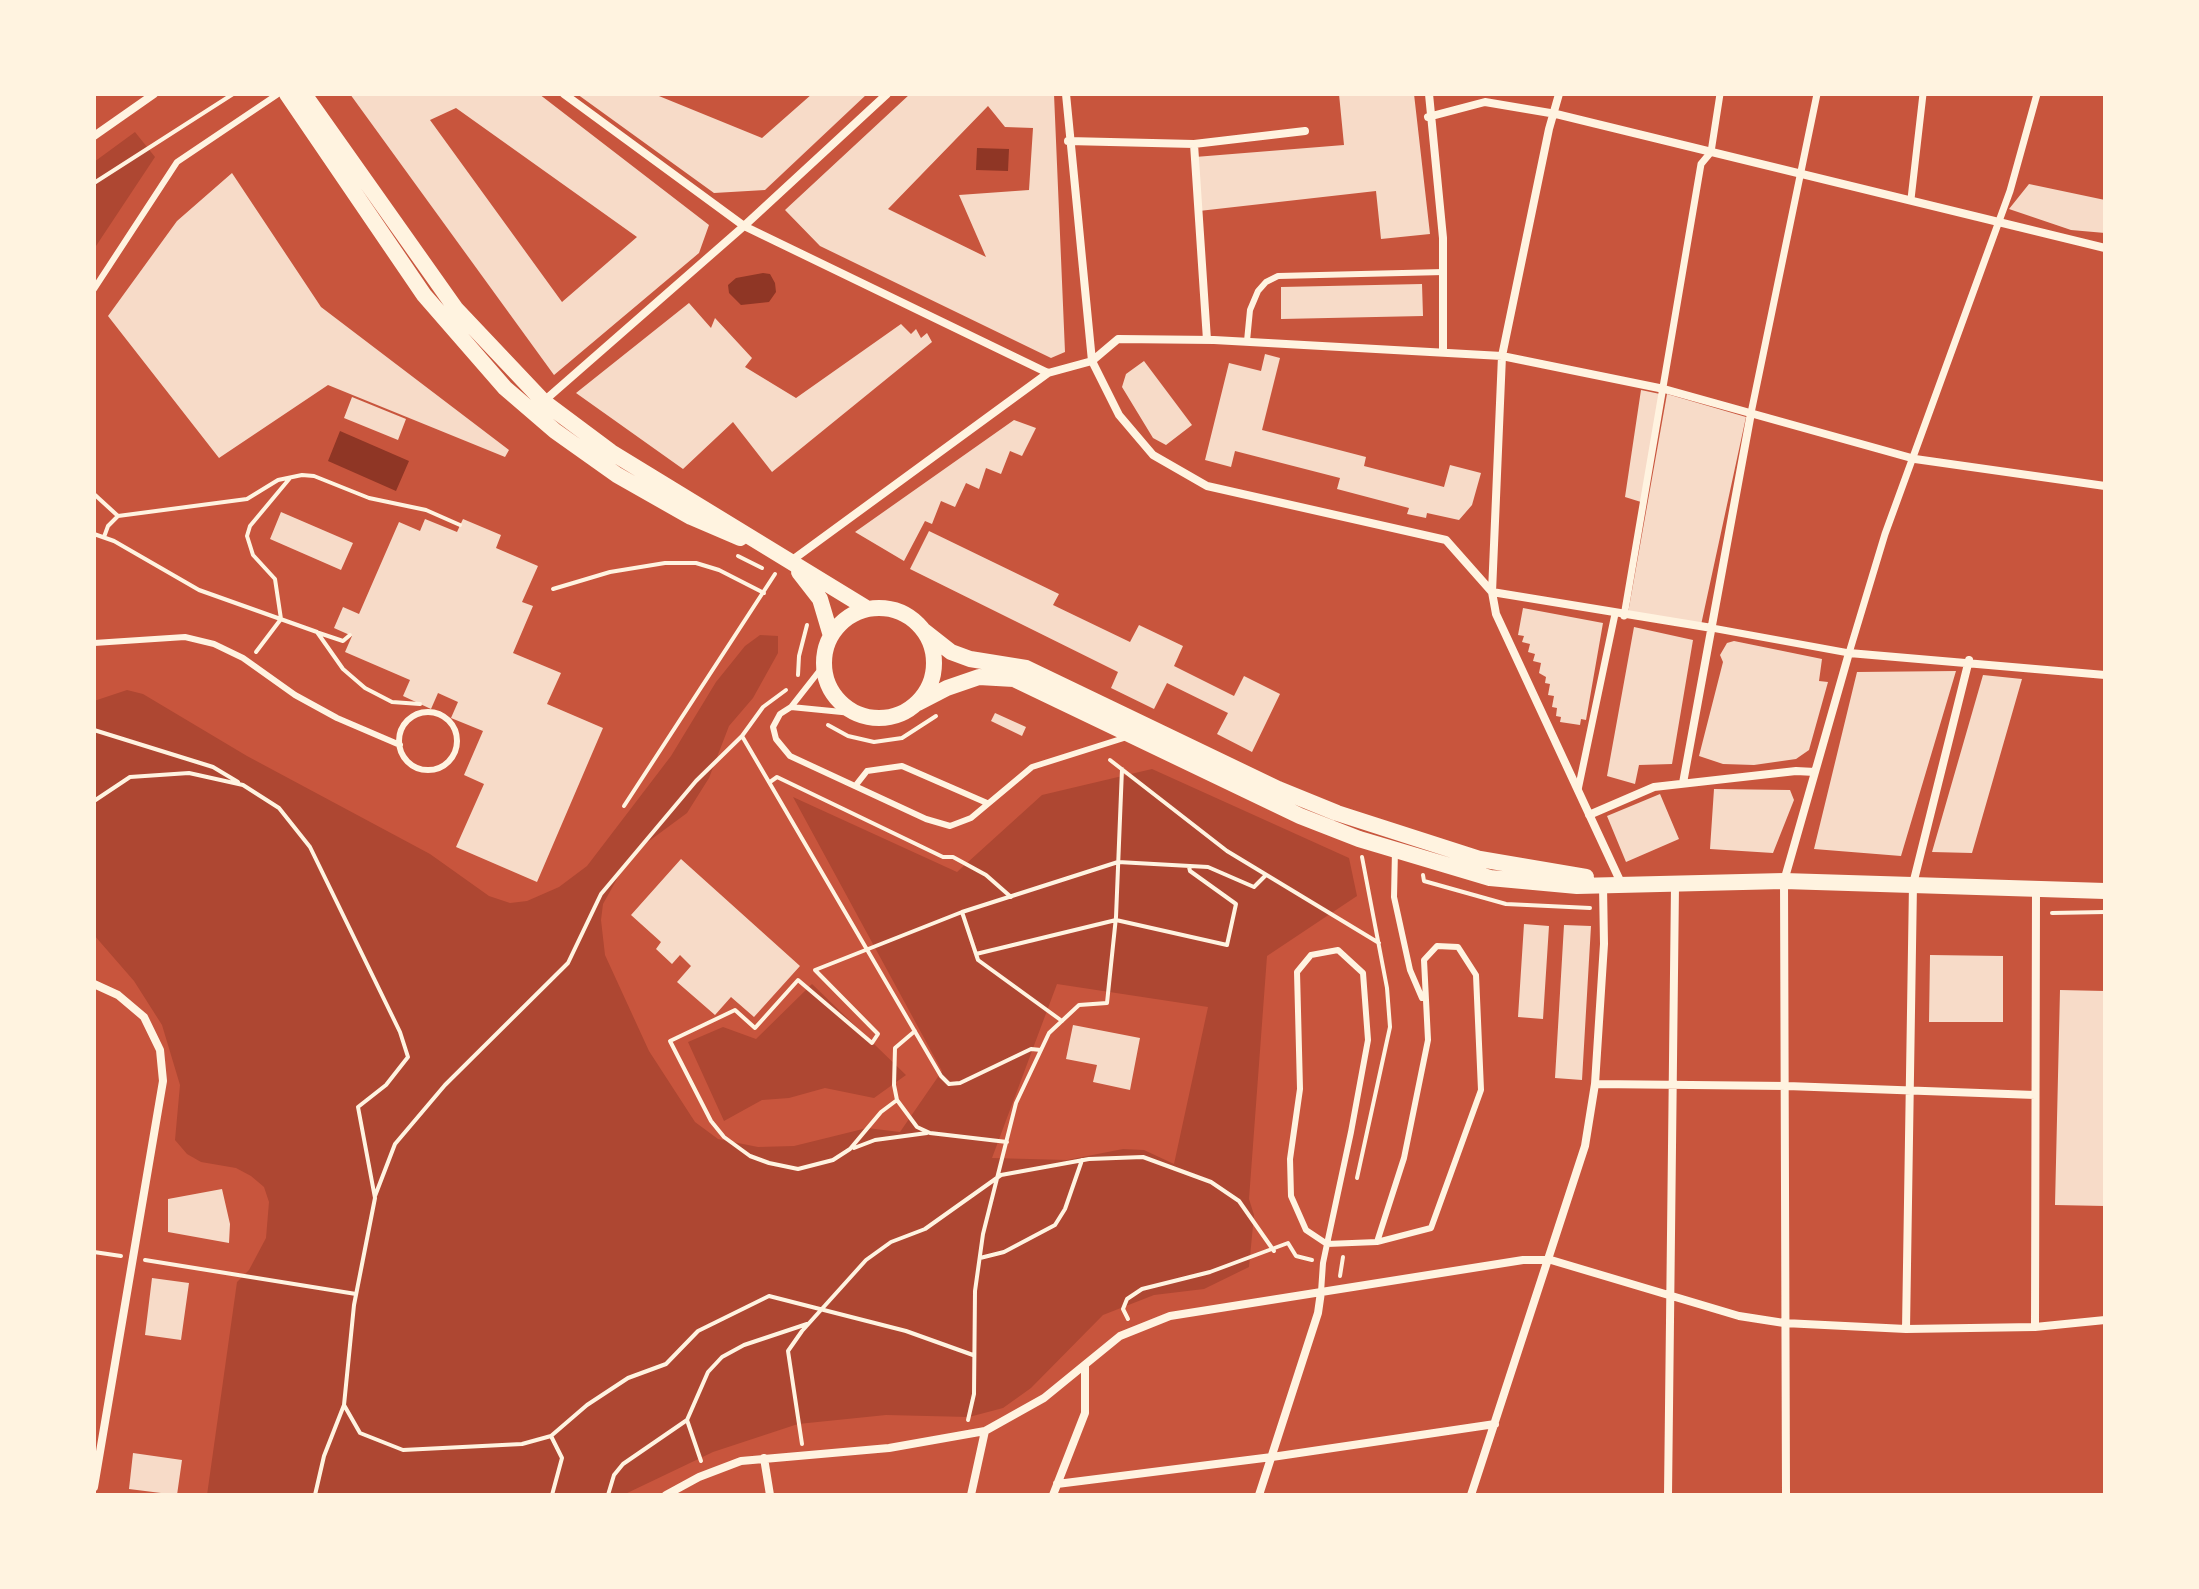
<!DOCTYPE html>
<style>
body{margin:0}
#map{position:relative;width:2199px;height:1589px;overflow:hidden;background:#c8553d;font-family:"Roboto Condensed",sans-serif}
canvas{display:block}
.frame{position:absolute;inset:0;border:96px solid #fff3e0;pointer-events:none}
</style>
<div id="map">
<canvas width="2199" height="1589"></canvas>
<div class="frame"></div>
</div>
<script>
const context = document.querySelector('canvas').getContext('2d');
context.lineJoin = 'round';
function paint(path, color) { context.fillStyle = color; context.fill(path, 'evenodd'); }
const poly = rows => new Path2D(rows.map(r => 'M' + r).join(''));
function strokePath(path, color, width, dash) { context.strokeStyle = color; context.lineWidth = width; context.lineCap = dash ? 'butt' : 'round'; context.setLineDash(dash || []); context.stroke(path); }
paint(poly([
 [135,132,155,157,94,249,94,162],
 [760,635,778,636,778,653,753,698,729,726,709,778,687,813,645,844,622,870,603,904,601,920,605,955,649,1051,695,1122,718,1139,758,1147,794,1146,867,1128,900,1132,942,1071,793,797,957,872,1042,795,1152,769,1349,858,1357,896,1267,956,1249,1199,1254,1215,1249,1267,1204,1289,1154,1295,1103,1315,1031,1388,1003,1408,969,1417,886,1415,798,1424,713,1452,623,1495,207,1495,237,1282,249,1270,266,1238,269,1202,264,1187,251,1176,236,1168,201,1162,187,1154,175,1140,180,1085,162,1025,134,981,94,935,94,701,127,690,143,694,247,756,430,854,489,896,510,903,527,901,559,887,587,866,671,756,716,682,745,646],
 [1057,984,1208,1007,1174,1164,1144,1150,1123,1149,1067,1160,992,1158],
 [812,984,906,1075,874,1098,825,1088,789,1098,762,1100,724,1121,688,1042,723,1027,756,1039]
]), '#ae4732');
paint(poly([
 [977,148,1009,149,1008,171,976,170],
 [763,273,770,274,775,283,776,292,769,302,741,305,729,293,728,285,736,278],
 [340,431,409,461,396,491,328,461]
]), '#8f3625');
paint(poly([
 [350,94,539,94,709,225,699,253,554,375],
 [456,108,637,237,562,302,430,120],
 [577,94,654,94,762,138,812,94,867,94,765,190,714,193],
 [910,94,1054,94,1065,352,1051,358,820,246,785,210],
 [988,106,1005,127,1033,128,1029,190,959,195,986,257,888,209],
 [1339,94,1414,94,1430,234,1381,239,1376,191,1199,211,1195,157,1344,145],
 [232,173,321,307,509,450,505,457,328,385,219,458,108,316,177,221],
 [2029,184,2105,200,2105,233,2071,230,2009,209],
 [1422,284,1423,316,1281,319,1281,287],
 [689,303,711,328,715,318,752,358,745,367,796,398,901,324,911,334,916,329,921,338,927,333,932,342,772,472,733,422,683,469,576,393],
 [1265,354,1280,358,1262,430,1366,457,1364,466,1444,487,1450,465,1481,473,1472,505,1459,520,1427,513,1426,518,1407,514,1409,508,1337,489,1340,478,1235,451,1231,467,1205,460,1229,363,1261,371],
 [1144,361,1192,425,1166,445,1153,438,1122,387,1126,374],
 [1641,390,1660,394,1641,502,1625,497],
 [1667,394,1746,417,1701,625,1628,613],
 [352,397,406,419,398,440,344,418],
 [1014,420,1036,428,1022,456,1010,451,1001,474,986,468,979,489,966,483,955,507,941,501,932,524,925,521,904,561,855,532],
 [281,512,353,543,341,570,270,539],
 [425,519,457,532,463,519,501,535,496,548,538,566,522,602,533,606,513,653,561,673,547,704,603,728,537,882,456,847,484,784,464,775,483,731,451,718,458,702,438,693,431,709,403,696,410,680,345,652,352,636,334,628,343,607,359,614,399,522,420,531],
 [929,531,1059,594,1053,605,1130,642,1139,625,1183,646,1174,666,1234,696,1244,676,1280,694,1252,752,1217,734,1228,713,1167,683,1154,709,1111,688,1118,672,910,569],
 [1523,608,1603,623,1586,720,1581,719,1580,725,1560,722,1561,717,1556,716,1557,708,1552,707,1554,696,1548,695,1550,684,1545,683,1546,677,1539,673,1541,663,1533,661,1535,654,1528,652,1530,644,1522,642,1524,636,1518,635],
 [1634,627,1693,640,1672,764,1639,765,1635,784,1607,776],
 [1734,641,1822,659,1819,681,1828,682,1809,750,1796,759,1754,765,1723,764,1699,756,1723,662,1720,655,1727,643],
 [1956,671,1901,856,1814,849,1857,672],
 [1983,675,2022,679,1972,853,1932,852],
 [995,713,1026,727,1022,736,991,721],
 [1714,789,1790,790,1794,800,1773,853,1710,849],
 [1660,794,1679,839,1626,862,1607,816],
 [681,859,800,966,754,1017,731,997,715,1015,677,982,691,966,680,955,672,964,656,949,661,942,631,915],
 [1524,924,1549,926,1543,1019,1518,1017],
 [1564,925,1591,926,1582,1080,1555,1078],
 [1930,955,2003,956,2003,1022,1929,1022],
 [2060,990,2105,991,2105,1206,2055,1205],
 [1073,1025,1140,1038,1130,1090,1093,1082,1097,1065,1066,1059],
 [222,1189,230,1224,229,1243,168,1232,168,1199],
 [152,1278,189,1283,181,1340,145,1335],
 [133,1453,182,1460,177,1495,129,1489]
]), '#f7dbc8');
strokePath(poly([
 [94,183,233,94],
 [94,494,118,516],
 [94,534,114,541,199,590,317,632,343,669,365,688,392,702,420,704],
 [104,537,108,526,118,516,247,499,278,480,302,475,314,476,369,498,426,510,460,525],
 [738,556,762,568],
 [553,589,610,572,665,563,696,563,719,570,764,593],
 [319,633,343,641,350,635],
 [256,652,281,619,275,579,253,555,247,536,250,526,290,478],
 [798,675,799,656,807,625],
 [828,725,848,736,874,742,902,738,936,716],
 [94,730,213,767,238,782],
 [742,736,941,1076,949,1084,960,1083,1031,1049,1041,1050],
 [1110,760,1227,851,1379,943],
 [770,782,777,777,943,857,953,857,986,875,1011,897],
 [94,801,130,777,189,773,243,785,279,808,310,847,400,1032,408,1057,386,1085,358,1107,375,1198,354,1305,344,1405,360,1433,403,1450,522,1444,551,1436,587,1405,628,1378,666,1364,698,1331,769,1296,906,1331,973,1355],
 [624,806,775,574],
 [1423,875,1424,881,1506,904,1590,908],
 [962,912,976,954],
 [2052,913,2105,912],
 [1062,1021,978,960,976,954,1116,920,1227,945,1236,904,1190,871,1189,867],
 [915,1031,895,1048,894,1085,897,1100,917,1127,930,1133,1007,1142],
 [897,1100,881,1112,850,1149,833,1160,798,1169,769,1163,750,1156,724,1137,711,1121,670,1041,735,1010,755,1028,798,980,872,1043,878,1034,815,970,962,912,1118,862,1208,867,1254,887,1266,875],
 [854,1148,875,1140,927,1133],
 [1357,1178,1390,1027,1387,988,1362,857],
 [375,1196,395,1144,445,1085,568,963,601,894,696,781,742,736,763,707,786,690],
 [94,1252,121,1256],
 [980,1258,1004,1252,1055,1225,1065,1209,1082,1160],
 [145,1260,356,1294],
 [1340,1276,1343,1257],
 [1128,1319,1123,1309,1127,1299,1142,1289,1210,1272,1288,1243,1296,1256,1312,1260],
 [687,1420,701,1461],
 [968,1420,974,1394,975,1291,983,1234,1016,1103,1049,1033,1079,1005,1107,1003,1116,917,1122,769],
 [551,1436,562,1458,552,1495],
 [802,1444,788,1351,802,1331,866,1260,891,1242,925,1229,1001,1175,1089,1159,1143,1157,1211,1182,1239,1201,1274,1251],
 [315,1495,324,1456,344,1405],
 [608,1495,614,1475,623,1464,687,1420,708,1372,722,1357,744,1345,807,1324]
]), '#fff3e0', 4);
strokePath(poly([
 [94,289,177,162,278,94],
 [1247,341,1250,310,1258,291,1266,282,1278,276,1444,272],
 [94,643,185,637,214,644,243,658,295,695,337,718,400,745],
 [791,707,824,665],
 '399 741a29 29 0 1 1 58 0a29 29 0 1 1-58 0Z',
 [852,713,791,707,780,714,773,727,776,739,790,756,926,819,950,826,971,818,1032,767,1127,737],
 [856,785,867,771,902,766,987,803],
 [1395,850,1394,897,1410,970,1422,998],
 [1321,1292,1323,1263,1327,1244,1351,1132,1368,1040,1363,973,1338,950,1311,955,1297,972,1300,1089,1290,1159,1291,1196,1306,1230,1327,1244,1377,1242,1431,1228,1481,1090,1476,975,1458,947,1437,946,1424,960,1428,1040,1404,1158,1377,1242]
]), '#fff3e0', 6);
strokePath(poly([
 [1911,199,1923,94],
 [1751,413,1817,94],
 [1624,616,1701,164,1711,152,1720,94],
 [1712,628,1849,653,1885,534,2010,191,2037,94],
 [1578,790,1615,614]
]), '#fff3e0', 7);
strokePath(poly([
 [564,94,744,226,1048,373,1092,361,1118,339,1214,340,1502,356,1664,389,1915,459,2105,486],
 [1066,94,1092,361,1119,415,1153,455,1207,486,1446,540,1492,592,1496,614,1622,885],
 [1429,94,1443,238,1443,351],
 [1559,94,1549,129,1502,356,1492,592,1712,628],
 [1428,117,1485,102,1556,114,2105,248],
 [94,136,154,94],
 [1068,141,1194,144,1305,131],
 [1194,144,1207,340],
 [544,401,744,226,887,94],
 [791,561,1048,373],
 [1683,783,1751,413],
 [1589,815,1654,787,1796,771,1815,772],
 [94,984,118,995,144,1017,160,1050,163,1081,94,1487],
 [1595,1084,1787,1086,2035,1095],
 [2035,1327,2036,889],
 [1906,1329,1913,884,1969,660],
 [764,1458,770,1495],
 [1057,1484,1272,1457,1495,1424],
 [666,1495,699,1477,741,1461,889,1448,985,1431,1044,1398,1120,1336,1170,1316,1523,1260,1551,1260,1739,1316,1784,1323,1906,1329,2035,1327,2105,1320],
 [971,1495,985,1431],
 [1053,1495,1085,1413,1085,1365],
 [1259,1495,1318,1313,1321,1292],
 [1471,1495,1585,1146,1595,1084,1604,944,1603,886],
 [1668,1495,1675,886],
 [1786,1495,1784,881,1849,653,2105,675]
]), '#fff3e0', 8);
strokePath(poly([
 [287,94,424,295,505,388,555,431,617,475,691,517,740,538],
 [304,94,456,309,544,402,611,452,868,609],
 [799,572,820,599,831,636],
 '824 663a55 55 0 1 1 110 0a55 55 0 1 1-110 0Z',
 [923,630,951,652,970,659,1026,668,1278,789,1337,813,1480,859,1586,877],
 [918,703,947,688,979,677,1014,679,1300,816,1359,839,1490,878,1577,886,1784,881,2105,891]
]), '#fff3e0', 16);
</script>
